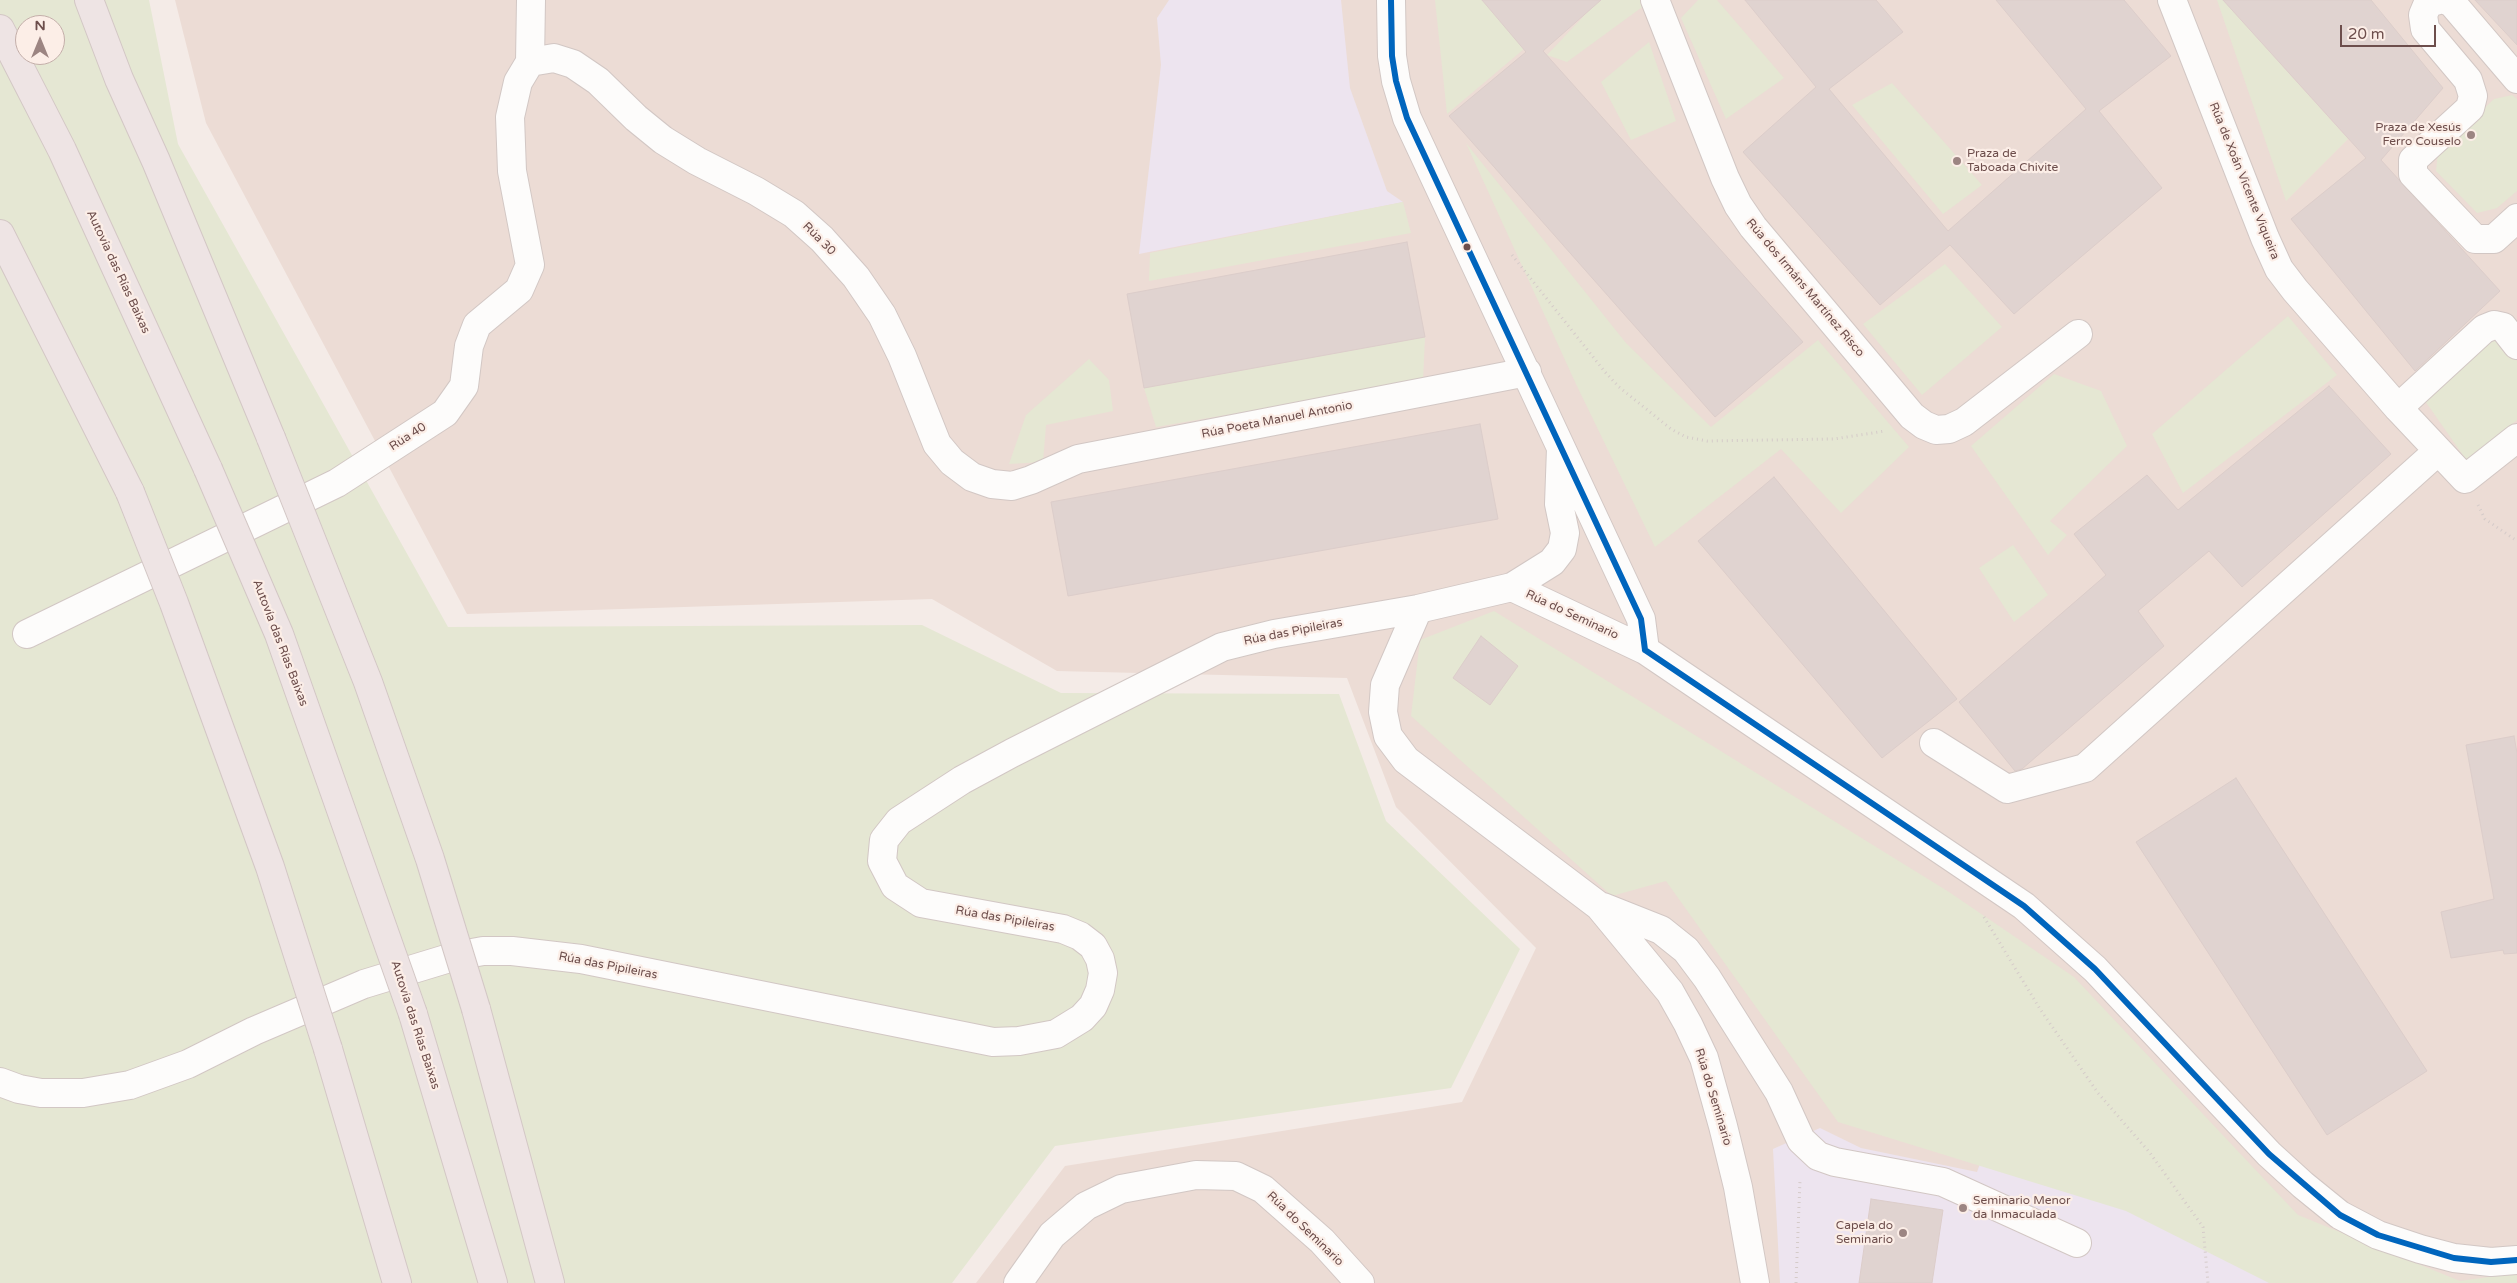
<!DOCTYPE html>
<meta charset="utf-8">
<style>
body{margin:0}
#map{position:relative;width:2517px;height:1283px;overflow:hidden;background:#f4ebe7;font-family:"Varela Round",sans-serif}
canvas{display:block}
.north{position:absolute;left:15px;top:15px;width:50px;height:50px;box-sizing:border-box;background:#fceee7;border:1px solid #c3aea9;border-radius:50%;rotate:0deg;font-size:14px;font-weight:700;line-height:20px;text-align:center;color:#6d4e4c}
.north::after{content:'';display:block;margin:auto;width:18px;height:22px;background:#9c8582;clip-path:polygon(50% 0,100% 100%,50% 72%,0 100%)}
.scale{position:absolute;left:2340px;top:25px;width:96px;height:22px;box-sizing:border-box;border:2px solid #6d4e4c;border-top:0;padding-left:6px;font-size:15px;line-height:18px;white-space:nowrap;color:#6d4e4c;-webkit-text-stroke:4px #fceee7;paint-order:stroke}
</style>
<div id="map">
<canvas width="2517" height="1283"></canvas>
<div class="north">N</div>
<div class="scale">20 m</div>
</div>
<script>
const context = document.querySelector('canvas').getContext('2d');
context.lineJoin = 'round';
function paint(path, color) { context.fillStyle = color; context.fill(path, 'evenodd'); }
const poly = rows => new Path2D(rows.map(r => 'M' + r).join(''));
function strokePath(path, color, width, dash) { context.strokeStyle = color; context.lineWidth = width; context.lineCap = dash ? 'butt' : 'round'; context.setLineDash(dash || []); context.stroke(path); }
function drawText(font, color, halo, rows, align = 'center') {
  context.font = font + ' "Varela Round",sans-serif'; context.lineWidth = 4.5; context.setLineDash([]); context.textBaseline = 'middle'; context.strokeStyle = halo; context.fillStyle = color; for (const [text, x, y, turn = 0] of rows) {
    context.save(); context.translate(x, y); context.rotate((+turn || 0) * Math.PI / 180); context.textAlign = isNaN(turn) ? turn : align; if (halo) context.strokeText(text, 0, 0); context.fillText(text, 0, 0); context.restore();
  }
}
paint(poly([
 [175,0,2517,0,2517,1283,976,1283,1065,1166,1462,1102,1536,948,1396,807,1347,678,1057,671,932,599,467,614,206,123]
]), '#ecdcd5');
paint(poly([
 [1169,0,1341,0,1350,88,1387,191,1403,202,1139,254,1161,65,1157,18],
 [1820,1128,1861,1148,1977,1172,1987,1144,2441,1283,1780,1283,1773,1149]
]), '#ede4ef');
paint(poly([
 [0,0,149,0,178,144,448,627,922,625,1061,693,1339,694,1386,821,1520,949,1451,1088,1055,1146,952,1283,0,1283],
 [25,25,55,25,55,55,25,55],
 [1435,0,1483,0,1524,49,1447,114],
 [1599,0,1643,0,1645,5,1567,62,1547,55],
 [1698,0,1717,0,1784,78,1726,119,1681,18],
 [2217,0,2223,0,2348,139,2286,201],
 [1649,42,1676,121,1631,140,1601,82],
 [1892,83,1982,185,1943,214,1852,105],
 [2512,95,2517,99,2517,191,2497,208,2477,213,2436,171,2438,152,2494,99],
 [1466,143,1626,343,1711,427,1818,340,1909,447,1841,513,1781,449,1655,547,1576,384],
 [1403,202,1411,233,1149,281,1150,253],
 [1945,264,2002,327,1922,395,1863,324],
 [2288,316,2337,375,2183,493,2152,434],
 [2494,332,2517,361,2517,420,2467,461,2423,398],
 [1425,337,1423,381,1156,427,1144,388],
 [1089,359,1109,380,1113,411,1046,425,1043,462,1009,464,1026,415],
 [2054,374,2101,391,2127,446,2050,521,2067,535,2048,555,1971,446],
 [2013,545,2048,595,2014,622,1979,568],
 [1494,611,1949,892,2074,977,2298,1215,2460,1281,2517,1273,2517,1283,2269,1283,2126,1211,1838,1122,1666,881,1612,896,1411,716,1420,640]
]), '#e5e7d3');
const building = poly([
 [1482,0,1601,0,1543,51,1803,342,1715,417,1449,116,1526,52,1482,0],
 [1745,0,1876,0,1903,32,1829,89,1948,231,2086,109,1996,0,2124,0,2171,56,2099,111,2162,188,2014,314,1950,245,1880,305,1743,152,1816,87,1745,0],
 [2223,0,2371,0,2443,88,2381,160,2500,291,2415,371,2291,219,2366,158,2223,0],
 [2475,0,2517,0,2517,45,2475,0],
 [1407,242,1425,337,1144,388,1127,294,1407,242],
 [2329,386,2391,454,2242,587,2209,551,2138,611,2164,646,2022,769,2015,771,1959,702,2106,575,2074,534,2147,475,2178,510,2329,386],
 [1480,424,1498,519,1068,596,1051,502,1480,424],
 [1774,477,1957,699,1882,758,1698,541,1774,477],
 [1481,636,1518,666,1490,705,1453,678,1481,636],
 [2514,736,2517,753,2517,953,2504,954,2503,950,2451,958,2441,912,2494,899,2466,745,2514,736],
 [2236,778,2427,1071,2327,1135,2136,842,2236,778],
 [1871,1199,1943,1210,1932,1283,1859,1283,1871,1199]
]);
paint(building, '#e0d3d0');
strokePath(building, '#dccdca', 1);
const minor = poly([
 [1391,0,1392,56,1396,81,1407,118,1641,619,1645,650],
 [1655,0,1725,178,1738,205,1753,227,1912,416,1924,425,1936,430,1949,429,1964,422,2078,334],
 [2172,0,2265,238,2279,269,2295,290,2398,408,2465,479,2517,438],
 [2439,0,2428,3,2423,15,2425,29,2468,80,2473,96,2470,108,2413,160,2413,174,2475,239,2494,239,2517,218],
 [2445,0,2452,3,2517,79],
 [530,62,554,58,573,64,598,81,636,118,663,140,697,161,756,191,794,214,822,239,856,277,882,315,902,356,937,444,952,462,972,477,992,484,1012,486,1031,480,1078,459,1527,372],
 [2398,408,2484,329,2494,325,2503,327,2517,345],
 [1512,587,1645,650,2024,906,2095,969,2269,1154,2303,1185,2340,1215,2378,1235,2420,1249,2454,1258,2491,1262,2517,1260],
 [1418,609,1385,685,1383,712,1388,736,1406,760,1599,906,1670,992,1688,1024,1704,1058,1723,1126,1738,1187,1755,1283],
 [27,634,337,483,445,413,464,386,469,346,477,325,519,290,530,265,512,171,510,117,518,82,530,62,531,0],
 [1934,743,2007,789,2085,768,2438,451],
 [1603,907,1661,930,1686,950,1707,978,1779,1092,1801,1140,1818,1156,1835,1162,1943,1182,2077,1243],
 [0,1082,19,1089,41,1093,83,1093,130,1085,188,1064,254,1031,364,984,456,956,483,951,512,951,581,959,993,1042,1019,1041,1056,1034,1082,1018,1093,1006,1100,990,1103,973,1100,959,1093,946,1080,936,1063,929,921,903,895,886,882,861,884,840,899,821,962,780,1012,753,1222,647,1274,634,1418,609,1512,587,1552,562,1562,549,1565,533,1559,504,1561,448],
 [1018,1283,1052,1235,1086,1206,1121,1189,1196,1175,1236,1176,1263,1189,1322,1241,1360,1283]
]);
const highway = poly([
 [89,0,119,79,156,161,271,438],
 [0,29,62,150,208,469],
 [0,234,130,492],
 [476,1009,550,1283],
 [413,1014,493,1283],
 [328,1049,397,1283]
]);
strokePath(minor, '#d2c7c4', 30);
strokePath(highway, '#d3c7c5', 30);
strokePath(poly([
 [1512,255,1605,372,1619,387,1671,429,1686,437,1707,441,1834,439,1885,431],
 [2478,505,2485,519,2517,541],
 [1984,917,2040,1009,2098,1093,2150,1153,2203,1227,2208,1283],
 [1796,1283,1800,1180]
]), '#d5cbc9', 3, [1, 4]);
strokePath(minor, '#fdfcfb', 28);
strokePath(highway, '#eee4e4', 28);
const highwayBridge = poly([
 [271,438,368,682,430,859,476,1009],
 [208,469,279,634,413,1014],
 [130,492,174,603,270,867,328,1049]
]);
strokePath(highwayBridge, '#d3c7c5', 30, []);
strokePath(highwayBridge, '#eee4e4', 28);
strokePath(poly([
 [1391,0,1392,56,1396,81,1407,118,1641,619,1645,650],
 [1645,650,2024,906,2095,969,2269,1154,2340,1215,2378,1235,2454,1258,2491,1262,2517,1260]
]), '#0065bd', 6);
for (const [x, y, r, color] of [
 [2471,135,5,"#9c8582"],
 [1957,161,5,"#9c8582"],
 [1467,247,4.5,"#6d4e4c"],
 [1963,1208,5,"#9c8582"],
 [1903,1233,5,"#9c8582"]
]) { const dot = new Path2D(); dot.arc(x, y, r, 0, 2 * Math.PI); context.fillStyle = color; context.fill(dot); strokePath(dot, '#fceee7', 2); }
drawText('12px', '#6d4e4c', '#fceee7', [
 ["Praza de Xesús",2461,128],
 ["Ferro Couselo",2461,142],
 ["Praza de",1967,154,"left"],
 ["Taboada Chivite",1967,168,"left"],
 ["Seminario Menor",1973,1201,"left"],
 ["da Inmaculada",1973,1215,"left"],
 ["Capela do",1893,1226],
 ["Seminario",1893,1240]
], 'right');
drawText('12px', '#6d4e4c', '#fceee7', [
 ["Rúa de Xoán Vicente Viqueira",2244,181,68],
 ["Rúa 30",819,239,45],
 ["Autovía das Rías Baixas",118,272,65],
 ["Rúa dos Irmáns Martínez Risco",1805,288,50],
 ["Rúa Poeta Manuel Antonio",1277,420,-11],
 ["Rúa 40",408,437,-33],
 ["Rúa do Seminario",1572,615,25],
 ["Rúa das Pipileiras",1293,632,-11],
 ["Autovía das Rías Baixas",280,643,69],
 ["Rúa das Pipileiras",1005,919,10],
 ["Rúa das Pipileiras",608,966,11],
 ["Autovía das Rías Baixas",415,1025,72],
 ["Rúa do Seminario",1713,1097,73],
 ["Rúa do Seminario",1305,1229,44]
]);
</script>
